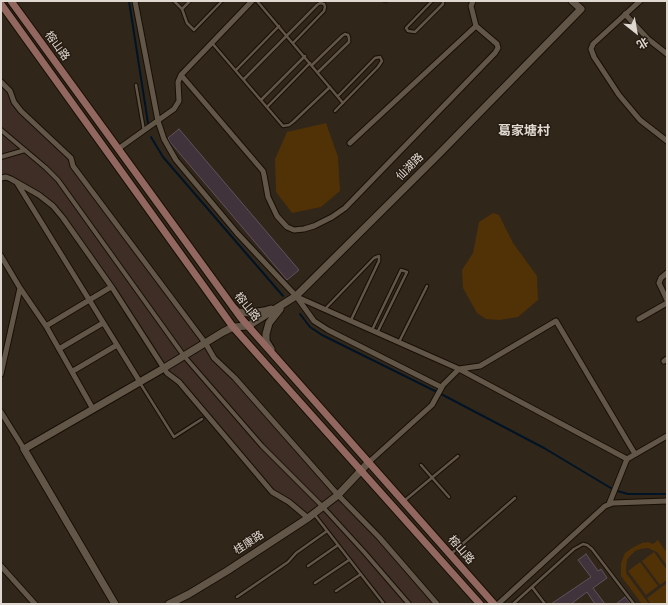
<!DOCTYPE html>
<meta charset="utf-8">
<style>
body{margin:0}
#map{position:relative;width:668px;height:605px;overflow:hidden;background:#31261a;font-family:"Fira Sans","Noto Sans SC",sans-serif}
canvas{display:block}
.frame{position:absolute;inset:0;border:2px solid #e0d9d2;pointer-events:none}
.north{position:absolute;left:616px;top:12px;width:40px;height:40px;-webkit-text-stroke:3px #271c11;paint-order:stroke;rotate:149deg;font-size:11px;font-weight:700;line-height:16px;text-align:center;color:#e0d9d2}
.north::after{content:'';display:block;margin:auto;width:14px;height:18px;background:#e0d9d2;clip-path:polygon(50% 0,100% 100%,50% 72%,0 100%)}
</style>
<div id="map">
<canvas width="668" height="605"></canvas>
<div class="frame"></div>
<div class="north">北</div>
</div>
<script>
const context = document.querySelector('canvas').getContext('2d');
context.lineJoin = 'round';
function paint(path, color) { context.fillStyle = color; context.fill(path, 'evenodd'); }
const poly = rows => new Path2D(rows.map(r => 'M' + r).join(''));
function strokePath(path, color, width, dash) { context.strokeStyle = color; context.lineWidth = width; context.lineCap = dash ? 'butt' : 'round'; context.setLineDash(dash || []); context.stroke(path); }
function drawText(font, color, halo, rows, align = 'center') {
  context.font = font + ' "Fira Sans","Noto Sans SC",sans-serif'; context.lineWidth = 3; context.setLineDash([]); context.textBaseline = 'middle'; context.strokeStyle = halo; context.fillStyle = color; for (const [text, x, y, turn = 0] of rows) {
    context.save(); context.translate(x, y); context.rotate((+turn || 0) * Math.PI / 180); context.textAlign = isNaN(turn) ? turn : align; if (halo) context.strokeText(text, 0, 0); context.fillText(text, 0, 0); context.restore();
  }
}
paint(poly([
 [1,82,7,87,14,102,71,158,214,358,437,604,384,604,314,514,308,518,277,496,170,375,113,289,53,206,11,179,1,178]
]), '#3f2e26');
paint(poly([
 [326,123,338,157,340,191,321,207,292,213,276,192,275,159,287,132],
 [493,213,499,215,513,243,537,276,538,300,518,317,499,320,486,319,477,313,463,288,462,270,473,253,479,222],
 [658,540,667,553,667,566,657,552,648,548,640,549,635,551,630,556,627,560,626,568,626,573,649,604,642,604,621,576,621,563,625,553,632,548,642,543,648,542,653,544],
 [654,552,667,570,667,580,660,585,642,561],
 [640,562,658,586,646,595,628,571],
 [667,583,667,604,651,604,647,598]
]), '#513106');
strokePath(poly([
 [129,1,148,123],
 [151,137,163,157,283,296],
 [300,314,310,327,322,335,435,391],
 [441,394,544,448,614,490,628,494,667,494]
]), '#001426', 2);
const building = poly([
 [179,129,299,270,287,280,170,142,168,138,179,129],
 [586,554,598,571,601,569,607,578,593,588,605,604,595,604,587,592,571,604,551,604,591,577,578,560,586,554],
 [625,597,631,604,616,604,625,597]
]);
paint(building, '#41333c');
strokePath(building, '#61525c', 1);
const service = poly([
 [174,1,182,9,187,23,194,30,222,1],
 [257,1,343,103],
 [385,1,386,1],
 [432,1,406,28,408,31,415,32,443,4,443,1],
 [182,9,190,1],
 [212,43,283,126,289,125,293,122,330,87],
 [312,65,342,36,345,34,348,35,349,38,349,42,318,72],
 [236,70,279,26],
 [244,79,317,5,320,3,324,4,325,7,324,11,293,43],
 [136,85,144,131],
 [261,100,305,56],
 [267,107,310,63],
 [335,111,378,67,382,61,380,57,375,58,338,96],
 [325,309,374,258,379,256,379,261,351,320],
 [372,330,401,270,407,272,377,333],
 [399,342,427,286],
 [140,383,174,437,202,419],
 [421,465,449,497],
 [404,501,458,456],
 [314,514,384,604],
 [451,554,515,498],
 [308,566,338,545],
 [315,583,349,560],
 [532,587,545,604],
 [336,591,361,574],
 [237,597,288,562,296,553,327,531],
 [513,604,574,549,583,544,587,545,592,549,634,604]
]);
const pedestrian = poly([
 [1,130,46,168,58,180,184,356,262,446,323,507,365,553,409,604],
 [1,157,25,150]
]);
const minor = poly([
 [135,1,158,121,164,139,176,160,237,233,296,296,314,321,328,330,441,387],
 [473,1,471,6,476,26],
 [640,1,593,44,591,49,594,57,619,95,640,120,667,141],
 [625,14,648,39,667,54],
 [181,75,263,171,264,175,268,197,277,216,287,227,294,230,304,229,314,226,332,217,345,208,495,53,498,48,497,44,476,26,350,143],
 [1,82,10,91,14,102,21,111,71,158,73,166,206,344,214,358,235,378,338,495,379,537,437,604],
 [118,149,174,109,179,101,178,82,181,75,252,1],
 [1,178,6,177,11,179,39,195,53,206,63,218,113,289,167,373,179,382,272,492,289,502,308,518],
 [17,183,140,382],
 [1,256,20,288,1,374],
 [667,273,661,278,659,283,667,300],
 [20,288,46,326,93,409],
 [297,297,459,369,627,459,609,504],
 [639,319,667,303],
 [46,326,111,287],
 [59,349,103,323],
 [664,361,667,359],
 [73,371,117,345],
 [1,412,24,449],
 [627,459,667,436],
 [369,462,432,405,443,385,459,369,480,366,556,321,635,454],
 [1,566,35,604],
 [498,604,605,506,613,503,667,501]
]);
const tertiary = poly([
 [234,308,238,312,250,313,264,311,271,309],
 [271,349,266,341,266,334,269,323,280,309],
 [115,604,24,449,164,368,223,332,233,327,248,326,296,296,438,155,581,9,572,1],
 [169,604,189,594,227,571,308,518,338,495,369,462]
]);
const secondary = poly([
 [11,1,241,318,494,604],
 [1,4,233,327,480,604]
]);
strokePath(service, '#180f05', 4.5);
strokePath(pedestrian, '#180f05', 6);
strokePath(minor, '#180f05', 7);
strokePath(tertiary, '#180f05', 9);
strokePath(secondary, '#180f05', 9);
strokePath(service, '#625649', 2.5);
strokePath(pedestrian, '#625649', 4);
strokePath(minor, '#625649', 5);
strokePath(tertiary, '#625649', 7);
strokePath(secondary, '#91675f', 7);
drawText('11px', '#e0d9d2', '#271c11', [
 ["榕山路",57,46,54],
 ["仙湖路",410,167,-45],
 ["榕山路",247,307,51],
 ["桂康路",249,543,-33],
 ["榕山路",461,550,49]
]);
drawText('bold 13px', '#e0d9d2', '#271c11', [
 ["葛家塘村",524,131]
]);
</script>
